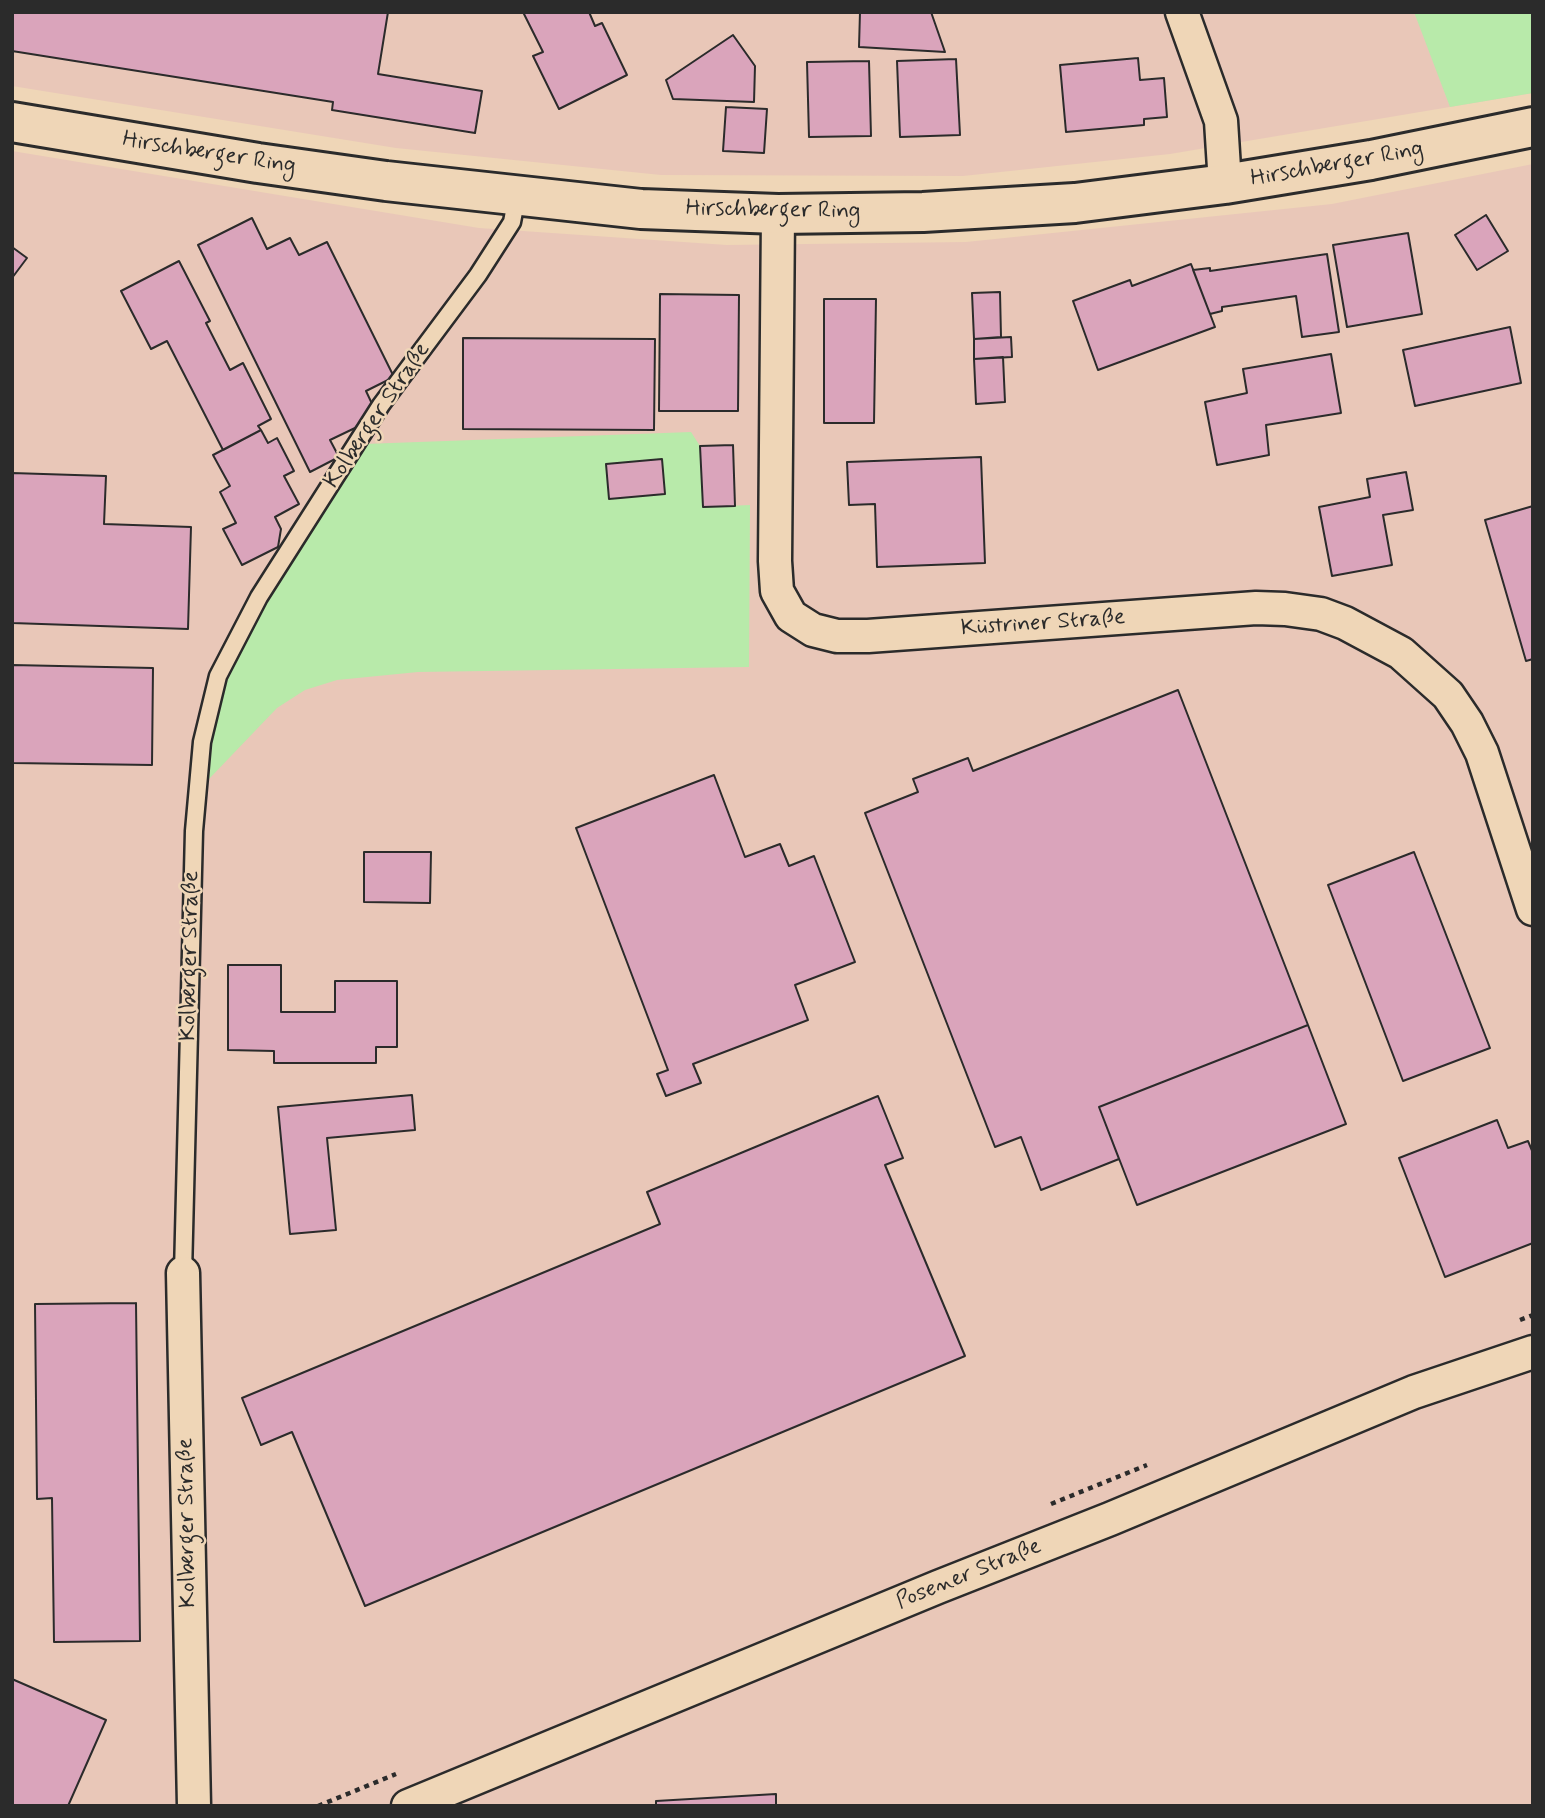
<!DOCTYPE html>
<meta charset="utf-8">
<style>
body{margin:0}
#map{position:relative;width:1545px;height:1818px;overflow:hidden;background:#efd6b7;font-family:Mynerve,sans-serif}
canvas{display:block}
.frame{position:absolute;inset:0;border:14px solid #2b2b2b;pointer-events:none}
</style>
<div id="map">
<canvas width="1545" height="1818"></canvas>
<div class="frame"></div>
</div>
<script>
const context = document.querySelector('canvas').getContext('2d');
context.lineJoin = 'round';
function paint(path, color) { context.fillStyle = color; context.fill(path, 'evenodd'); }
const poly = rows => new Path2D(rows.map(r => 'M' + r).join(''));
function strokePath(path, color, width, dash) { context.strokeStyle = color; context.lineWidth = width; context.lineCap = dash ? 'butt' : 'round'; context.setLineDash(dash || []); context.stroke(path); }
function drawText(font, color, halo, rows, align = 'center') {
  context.font = font + ' Mynerve,sans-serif'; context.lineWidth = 5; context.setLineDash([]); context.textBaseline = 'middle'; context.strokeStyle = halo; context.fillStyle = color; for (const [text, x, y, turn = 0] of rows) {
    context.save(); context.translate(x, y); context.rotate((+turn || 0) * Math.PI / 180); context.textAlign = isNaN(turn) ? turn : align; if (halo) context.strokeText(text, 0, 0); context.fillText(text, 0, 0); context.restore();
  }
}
paint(poly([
 [12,12,1533,12,1533,93,1170,154,963,176,661,175,396,148,12,86],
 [12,151,479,228,727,245,966,242,1332,204,1533,164,1533,1806,12,1806]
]), '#e9c7b8');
paint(poly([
 [1414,12,1533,12,1533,93,1450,107],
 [691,432,700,446,703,507,750,505,749,667,418,672,337,680,305,690,277,708,208,780,213,737,221,696,234,660,247,634,364,444]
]), '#b8eaaa');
const building = poly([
 [12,12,388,12,378,74,482,91,475,133,332,110,333,102,12,51,12,12],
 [523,12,589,12,595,26,602,23,627,75,559,109,533,56,543,52,523,12],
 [860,12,931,12,945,52,859,47,860,12],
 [733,35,755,66,754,102,673,99,666,80,733,35],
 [1138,58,1140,80,1164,78,1167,117,1144,119,1144,125,1066,132,1060,65,1138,58],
 [956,59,960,135,900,137,897,61,956,59],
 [869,61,871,136,809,137,807,62,869,61],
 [726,107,767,109,764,153,723,151,726,107],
 [1486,215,1508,251,1477,270,1455,235,1486,215],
 [252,218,267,249,290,238,299,255,327,242,394,377,366,391,374,408,355,428,330,440,339,457,310,472,198,245,252,218],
 [1408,233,1422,314,1347,327,1333,245,1408,233],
 [12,247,27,258,12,278,12,247],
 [1327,254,1339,332,1302,337,1296,296,1222,307,1222,311,1210,314,1193,270,1210,268,1210,271,1327,254],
 [179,261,210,321,206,323,230,370,243,363,271,419,258,426,261,430,223,450,167,341,151,349,121,291,179,261],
 [1191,264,1215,327,1098,370,1073,301,1130,280,1132,286,1191,264],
 [1000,292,1001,337,974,339,972,293,1000,292],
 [660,294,739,295,738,411,659,411,660,294],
 [824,299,876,299,874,423,824,423,824,299],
 [1510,327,1521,383,1415,406,1403,350,1510,327],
 [1011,337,1012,357,974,359,974,339,1011,337],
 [463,338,655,339,654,430,463,429,463,338],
 [1331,354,1341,413,1266,425,1269,455,1217,465,1205,402,1247,393,1243,369,1331,354],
 [1003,357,1005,402,976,404,974,359,1003,357],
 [261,430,268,443,277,438,294,471,284,476,299,504,275,517,281,529,278,547,242,565,223,529,236,523,220,492,230,486,213,455,261,430],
 [733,445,735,506,703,507,700,446,733,445],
 [981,457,985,563,877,567,875,504,849,505,847,462,981,457],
 [662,459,665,494,609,499,606,464,662,459],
 [1406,472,1413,510,1383,515,1392,565,1332,576,1319,507,1370,497,1367,479,1406,472],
 [12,473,106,476,104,524,191,527,188,629,12,623,12,473],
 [1533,506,1533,659,1526,661,1485,520,1533,506],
 [12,665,153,668,152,765,12,763,12,665],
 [1178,690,1308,1025,1099,1107,1119,1159,1041,1190,1021,1137,995,1147,865,813,918,792,913,779,968,758,973,771,1178,690],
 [714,775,745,857,780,844,789,866,814,856,855,962,795,985,808,1020,693,1064,701,1083,666,1096,657,1074,668,1070,576,828,714,775],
 [364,852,431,852,430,903,364,902,364,852],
 [1414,852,1490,1048,1403,1081,1328,885,1414,852],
 [228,965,281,965,281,1012,335,1012,335,981,397,981,397,1047,376,1047,376,1063,274,1063,274,1051,228,1050,228,965],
 [1308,1025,1346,1124,1137,1205,1099,1107,1308,1025],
 [412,1095,415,1130,327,1138,336,1230,290,1234,278,1107,412,1095],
 [878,1096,903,1158,885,1165,965,1356,365,1606,292,1432,261,1445,242,1398,660,1224,647,1192,878,1096],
 [1497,1120,1508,1148,1528,1141,1533,1153,1533,1243,1445,1277,1399,1158,1497,1120],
 [136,1303,140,1641,54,1642,52,1498,37,1499,35,1304,136,1303],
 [12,1679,106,1720,68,1806,12,1806,12,1679],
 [776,1794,776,1806,656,1806,656,1801,776,1794]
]);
paint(building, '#daa4bb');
strokePath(building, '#2b2b2b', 2);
const service = poly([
 [183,1273,194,831,202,742,218,676,259,597,381,405,478,275,512,222,517,196]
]);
const minor = poly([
 [1182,12,1221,121,1225,184],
 [778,214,775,561,777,591,791,616,813,630,837,636,868,636,1256,608,1285,609,1321,614,1345,623,1401,653,1448,695,1467,723,1482,753,1533,909],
 [183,1273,194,1806],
 [408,1806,938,1587,1110,1519,1414,1392,1533,1352]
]);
const tertiary = poly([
 [12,122,258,163,386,181,641,209,778,214,923,212,1075,203,1225,184,1371,160,1533,127]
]);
strokePath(service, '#2b2b2b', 21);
strokePath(minor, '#2b2b2b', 37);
strokePath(tertiary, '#2b2b2b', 44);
strokePath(poly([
 [1520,1320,1533,1315],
 [1051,1504,1147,1465],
 [318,1806,396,1774]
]), '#2b2b2b', 4.5, [5, 5]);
strokePath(service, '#efd6b7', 16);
strokePath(minor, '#efd6b7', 32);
strokePath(tertiary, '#efd6b7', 38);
drawText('23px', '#2b2b2b', '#efd6b7', [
 ["Hirschberger Ring",209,154,9],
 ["Hirschberger Ring",1337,165,-10],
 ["Hirschberger Ring",773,211,1],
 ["Kolberger Straße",378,416,-56],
 ["Küstriner Straße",1043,624,-4],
 ["Kolberger Straße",191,956,-89],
 ["Kolberger Straße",188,1523,-91],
 ["Posener Straße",969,1575,-22]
]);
</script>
